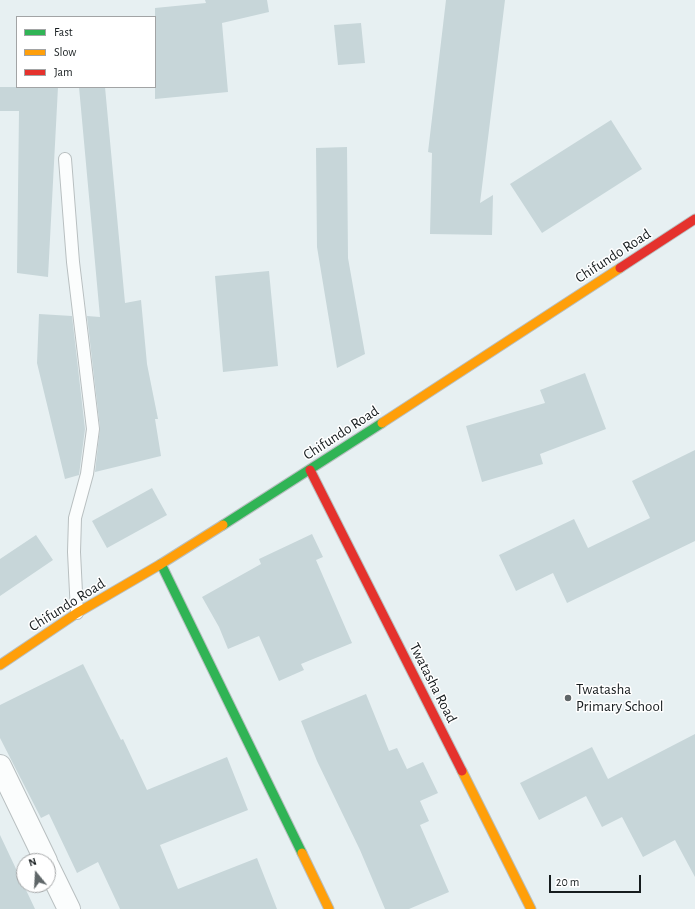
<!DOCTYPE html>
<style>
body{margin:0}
#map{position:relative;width:695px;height:909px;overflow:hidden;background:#e7f0f2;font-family:"Alegreya Sans",sans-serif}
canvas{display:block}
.legend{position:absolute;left:16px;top:16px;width:140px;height:72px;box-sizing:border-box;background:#fff;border:1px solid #a2a4a5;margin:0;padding:5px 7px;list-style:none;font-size:12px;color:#161c1e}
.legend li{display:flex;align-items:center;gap:8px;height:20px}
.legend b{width:20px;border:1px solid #a2a4a5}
.north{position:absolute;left:16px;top:853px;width:40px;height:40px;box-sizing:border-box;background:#fff;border:1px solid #a2a4a5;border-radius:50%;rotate:342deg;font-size:11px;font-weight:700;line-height:16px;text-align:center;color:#161c1e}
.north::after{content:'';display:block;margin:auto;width:14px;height:18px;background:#5f6668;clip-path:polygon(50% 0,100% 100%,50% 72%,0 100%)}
.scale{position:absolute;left:549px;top:875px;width:92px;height:18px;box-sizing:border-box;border:2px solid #161c1e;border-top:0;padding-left:5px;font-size:12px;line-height:14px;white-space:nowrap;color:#161c1e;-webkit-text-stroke:3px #fff;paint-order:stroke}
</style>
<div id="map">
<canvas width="695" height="909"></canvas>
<ul class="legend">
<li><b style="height:5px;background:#30b455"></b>Fast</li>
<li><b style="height:5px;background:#ff9f0a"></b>Slow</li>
<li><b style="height:5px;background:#e5322d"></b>Jam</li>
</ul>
<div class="north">N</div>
<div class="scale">20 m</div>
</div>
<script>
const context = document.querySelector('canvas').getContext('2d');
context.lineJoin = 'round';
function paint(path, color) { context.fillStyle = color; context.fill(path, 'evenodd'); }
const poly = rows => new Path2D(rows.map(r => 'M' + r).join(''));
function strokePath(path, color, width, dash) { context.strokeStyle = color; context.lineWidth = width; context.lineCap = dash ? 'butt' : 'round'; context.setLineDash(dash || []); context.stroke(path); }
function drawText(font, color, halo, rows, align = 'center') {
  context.font = font + ' "Alegreya Sans",sans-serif'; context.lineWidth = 3; context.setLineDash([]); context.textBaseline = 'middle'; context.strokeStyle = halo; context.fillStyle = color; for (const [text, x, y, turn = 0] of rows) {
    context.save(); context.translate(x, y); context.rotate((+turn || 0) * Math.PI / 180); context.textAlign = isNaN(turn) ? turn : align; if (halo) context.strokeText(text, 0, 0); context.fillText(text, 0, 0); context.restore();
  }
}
paint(poly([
 [205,0,267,0,269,12,222,23,228,92,155,99,155,8,206,3],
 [446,0,505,0,480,203,493,195,492,235,430,234,432,153,428,152],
 [361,23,365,63,338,65,334,25],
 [0,87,58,87,48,277,17,273,19,111,0,111],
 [79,87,105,87,125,303,141,300,147,364,158,419,155,419,161,456,95,472,100,428,87,316,100,317],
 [611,120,642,169,542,233,510,184],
 [347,147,348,258,365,354,337,368,317,247,316,148],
 [269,271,278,366,223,372,215,276],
 [39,314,72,316,85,429,79,475,65,479,37,363],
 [585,373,606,429,540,454,543,464,482,482,466,426,545,403,540,390],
 [695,450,695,541,567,603,553,573,516,591,499,555,574,519,588,548,650,518,632,481],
 [152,488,167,515,107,548,92,521],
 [312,534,323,557,316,560,352,643,301,664,304,670,279,681,259,636,228,649,219,627,202,597,261,564,259,559],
 [36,535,53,560,0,596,0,559],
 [83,664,121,740,123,739,147,790,227,757,248,810,160,845,178,889,257,858,277,909,120,909,98,862,77,873,49,814,41,818,0,738,0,705],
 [366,694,389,751,397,748,407,769,423,762,438,793,420,801,429,821,420,825,449,892,409,909,385,909,360,850,317,761,301,721],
 [695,734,695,877,675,840,643,857,622,817,602,827,586,796,539,820,520,783,592,747,608,779],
 [0,835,35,909,0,909]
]), '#c7d6d9');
const lane = poly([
 [65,159,73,262,93,429,87,474,75,518,74,552,77,613]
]);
const street = poly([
 [0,766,46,861],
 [48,866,69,909]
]);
const fast = poly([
 [223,525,382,423],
 [161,564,302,853]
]);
const slow = poly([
 [382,423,620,268],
 [0,665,77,613,161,564,223,525],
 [462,771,531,909],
 [302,853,329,909]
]);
const jam = poly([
 [620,268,695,219],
 [310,470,462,771]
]);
strokePath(lane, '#b8bfc0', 14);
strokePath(street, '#b8bfc0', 24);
strokePath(fast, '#b8bfc0', 11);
strokePath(slow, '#b8bfc0', 11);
strokePath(jam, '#b8bfc0', 11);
strokePath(lane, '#fbfdfd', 12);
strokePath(street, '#fbfdfd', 22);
strokePath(fast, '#30b455', 9);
strokePath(slow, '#ff9f0a', 9);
strokePath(jam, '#e5322d', 9);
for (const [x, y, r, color] of [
 [568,698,4,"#5f6668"]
]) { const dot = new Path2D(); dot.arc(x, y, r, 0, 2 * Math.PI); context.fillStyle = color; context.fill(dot); strokePath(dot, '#fff', 1.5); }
drawText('15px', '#161c1e', '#fff', [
 ["Chifundo Road",613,256,-33],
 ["Chifundo Road",341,433,-33],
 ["Chifundo Road",67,605,-32],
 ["Twatasha Road",433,683,63]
]);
drawText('15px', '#161c1e', '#fff', [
 ["Twatasha",576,689],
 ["Primary School",576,706]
], 'left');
</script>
